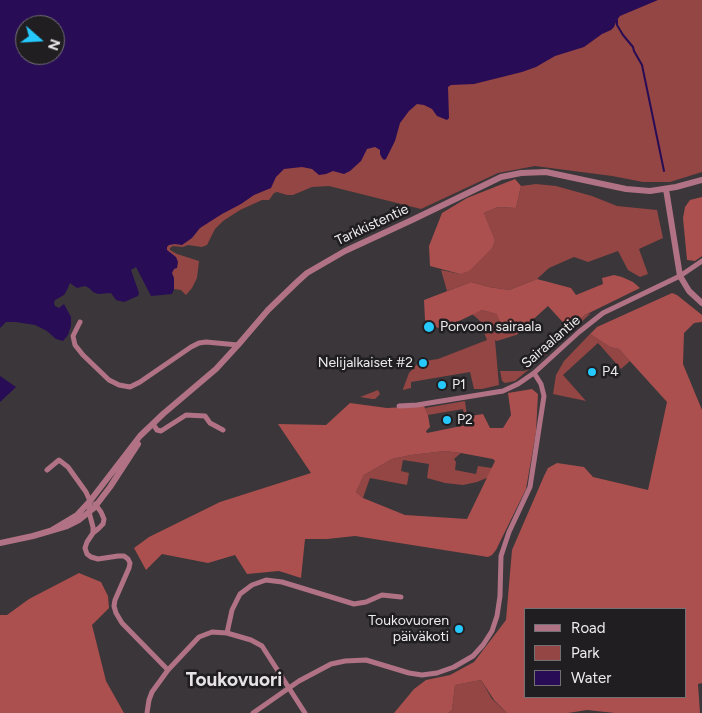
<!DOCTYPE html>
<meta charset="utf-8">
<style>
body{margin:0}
#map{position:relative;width:702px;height:713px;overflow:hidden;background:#3a3639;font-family:Figtree,sans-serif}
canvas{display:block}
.legend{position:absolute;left:524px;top:608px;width:162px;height:90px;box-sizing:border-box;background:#201e20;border:1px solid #727072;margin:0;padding:6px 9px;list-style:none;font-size:15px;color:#eeebed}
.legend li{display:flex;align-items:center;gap:10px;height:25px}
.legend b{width:25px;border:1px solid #727072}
.north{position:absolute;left:15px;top:15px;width:50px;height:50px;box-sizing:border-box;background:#201e20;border:1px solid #727072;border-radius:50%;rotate:109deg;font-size:14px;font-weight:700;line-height:20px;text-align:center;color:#eeebed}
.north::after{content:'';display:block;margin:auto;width:18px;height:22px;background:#25c9fe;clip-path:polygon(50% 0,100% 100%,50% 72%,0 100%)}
</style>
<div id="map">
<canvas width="702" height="713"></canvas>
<ul class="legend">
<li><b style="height:6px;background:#b07284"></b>Road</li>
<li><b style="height:14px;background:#934644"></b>Park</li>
<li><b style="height:14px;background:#290c56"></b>Water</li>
</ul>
<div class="north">N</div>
</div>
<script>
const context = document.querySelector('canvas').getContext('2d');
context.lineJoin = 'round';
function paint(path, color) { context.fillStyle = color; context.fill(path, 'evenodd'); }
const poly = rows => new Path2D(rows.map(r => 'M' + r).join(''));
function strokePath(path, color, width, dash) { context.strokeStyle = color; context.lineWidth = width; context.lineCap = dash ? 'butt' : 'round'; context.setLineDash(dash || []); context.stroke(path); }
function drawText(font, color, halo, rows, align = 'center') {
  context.font = font + ' Figtree,sans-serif'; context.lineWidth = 5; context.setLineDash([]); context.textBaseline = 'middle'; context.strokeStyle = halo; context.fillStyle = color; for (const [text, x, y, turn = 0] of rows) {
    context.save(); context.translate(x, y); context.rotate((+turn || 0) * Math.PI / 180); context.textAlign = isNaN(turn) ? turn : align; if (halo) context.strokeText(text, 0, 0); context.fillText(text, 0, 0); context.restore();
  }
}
paint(poly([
 [0,0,702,0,702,172,670,182,643,182,612,176,535,166,498,173,421,209,329,186,312,187,293,195,287,195,277,192,274,193,269,200,262,200,240,210,223,221,215,229,207,245,202,247,188,245,183,247,173,246,170,248,170,250,177,254,199,261,197,278,192,288,186,295,181,290,174,289,169,285,55,55,55,25,25,25],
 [536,184,556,186,592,196,617,206,657,210,663,238,639,249,648,274,640,277,628,270,618,251,588,262,574,257,549,268,537,279,509,290,489,287,471,282,447,291,441,270,460,274,493,247,495,240,484,213,498,207,516,208,521,186],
 [482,310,498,314,504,332,516,335,497,341,495,340,499,385,482,389,474,389,470,372,411,382,411,388,403,390,403,389,409,373,418,363,425,361,438,359,487,340,479,320,472,314],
 [591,313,558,344,553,347,551,345,551,341,554,343,585,315],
 [590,334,610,347,619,349,630,361,621,369,598,343,563,375,586,401,553,394,556,375,564,361],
 [544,349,548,349,549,352,521,376,515,381,505,383,502,381,500,371,525,371,544,353],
 [378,390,380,394,375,399,372,399,360,397],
 [465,401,467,416,464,417,463,409,428,415,425,408],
 [445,451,461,453,454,459,456,462,455,470,476,474,478,466,506,470,477,482,463,485,445,483,427,478,429,464,403,460,401,471,409,473,407,485,370,478,363,498,356,492,364,475,392,459,411,455],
 [481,680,492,699,507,713,448,713,452,710,455,685]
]), '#934644');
paint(poly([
 [515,179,521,186,516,208,498,207,484,213,495,240,493,247,469,271,460,274,430,266,429,246,442,213,467,198],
 [702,197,702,256,695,261,687,260,683,218,685,207,690,200],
 [614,275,622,277,633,282,640,288,585,315,569,329,548,306,516,335,504,332,497,314,482,310,457,322,438,328,425,320,424,300,471,282,489,287,509,290,537,279,571,288,576,295,603,284,602,278],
 [672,293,677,295,702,315,702,322,694,323,684,333,683,364,702,410,702,683,698,684,700,713,615,713,587,710,568,713,507,713,494,700,481,680,455,685,452,710,448,713,394,713,414,689,426,680,450,675,474,662,506,620,512,550,544,476,548,468,557,463,584,467,593,477,648,490,667,402,619,349,610,347,590,334,597,327],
 [526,609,686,609,686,697,526,697],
 [532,389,538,394,536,432,526,489,496,550,492,555,488,557,355,536,327,539,305,539,301,578,279,571,247,574,235,555,208,563,162,554,146,570,134,548,149,537,220,502,311,473,278,424,326,425,350,403,387,408,424,406,428,415,430,427,426,431,427,433,466,425,464,417,483,414,490,428,503,428,511,415,508,393],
 [445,451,461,453,493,459,495,461,467,519,405,515,363,498,356,492,364,475,392,459,411,455],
 [79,573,101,582,108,596,109,608,92,625,106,681,124,713,0,713,0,615,7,615,29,599]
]), '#ac504f');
paint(poly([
 [0,0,658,0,620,16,617,20,614,27,611,30,602,34,584,47,555,56,536,67,522,72,474,84,451,85,448,87,449,118,447,120,437,116,432,109,424,105,417,104,409,111,400,123,395,141,386,159,384,160,382,158,380,154,380,150,375,147,367,149,361,161,350,171,344,174,333,171,326,174,319,175,312,169,302,167,284,169,276,177,271,188,254,195,241,204,222,214,200,228,192,238,182,245,175,244,169,245,167,247,167,250,176,257,178,262,177,268,174,269,172,273,174,278,174,289,172,294,151,296,136,267,131,270,139,293,138,296,124,302,116,300,111,293,98,294,93,292,89,288,85,286,77,288,70,283,67,290,64,295,55,300,54,303,55,306,59,308,64,304,71,317,71,326,68,335,63,341,56,339,47,331,35,325,16,322,6,322,0,328],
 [25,25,55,25,55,55,25,55],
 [0,376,16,387,0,402]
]), '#290c56');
strokePath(poly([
 [617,20,617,25,623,35,633,47,634,51,642,65,664,171]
]), '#290c56', 2);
strokePath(poly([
 [80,322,73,336,75,345,83,355,109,380,119,385,130,387,140,382,191,347,199,343,206,342,238,345],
 [399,406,417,405,503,391,518,384,534,373,579,332,603,313,680,276,702,261],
 [153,424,157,430,161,431,186,415,205,416,210,423,223,430],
 [47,470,59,460,68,467,86,492,90,501],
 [90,501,89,512,93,527,93,533],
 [95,504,101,512,104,519,103,524,98,529,93,533,87,542,85,548,87,554,91,557,98,559,118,556,124,556,128,559,130,563,129,568,115,600,114,606,116,613,122,623,168,670,152,692,149,700,147,713],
 [227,633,232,610,240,594,252,585,266,580,282,582,354,604,366,602,382,595,401,597],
 [168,670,199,637,212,632,227,633,251,640,262,646,305,713],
 [253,713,299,681,331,664,345,661,366,660,409,673,422,675,437,673,454,667,473,656,483,645,492,631,497,616,500,596,501,556,509,532,530,487,544,396,541,384,534,373]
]), '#b07284', 5);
strokePath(poly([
 [666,189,680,276,689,291,702,303],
 [52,530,77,515,90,501,140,436,163,414,216,369,238,345,268,310,297,282,307,273,345,251,412,220,501,177,521,173,546,172,626,189,650,191,676,187,702,180],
 [0,543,33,536,67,526,79,520,94,508,110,487,138,444]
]), '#b07284', 6);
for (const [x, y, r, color] of [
 [429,327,6,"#25c9fe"],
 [423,363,5,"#25c9fe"],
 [592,372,5,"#25c9fe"],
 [442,385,5,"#25c9fe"],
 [447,420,5,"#25c9fe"],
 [459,629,5,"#25c9fe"]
]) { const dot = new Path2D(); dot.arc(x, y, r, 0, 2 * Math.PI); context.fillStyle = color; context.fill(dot); strokePath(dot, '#201e20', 2); }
drawText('14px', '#eeebed', '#201e20', [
 ["Tarkkistentie",372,225,-25],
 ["Sairaalantie",551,342,-41]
]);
drawText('14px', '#eeebed', '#201e20', [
 ["Porvoon sairaala",440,327],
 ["Nelijalkaiset #2",413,363,"right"],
 ["P4",602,372],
 ["P1",452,385],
 ["P2",457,420],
 ["Toukovuoren",449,621,"right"],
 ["päiväkoti",449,637,"right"]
], 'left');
drawText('bold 19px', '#e7e2e5', '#201e20', [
 ["Toukovuori",234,680]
]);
</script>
